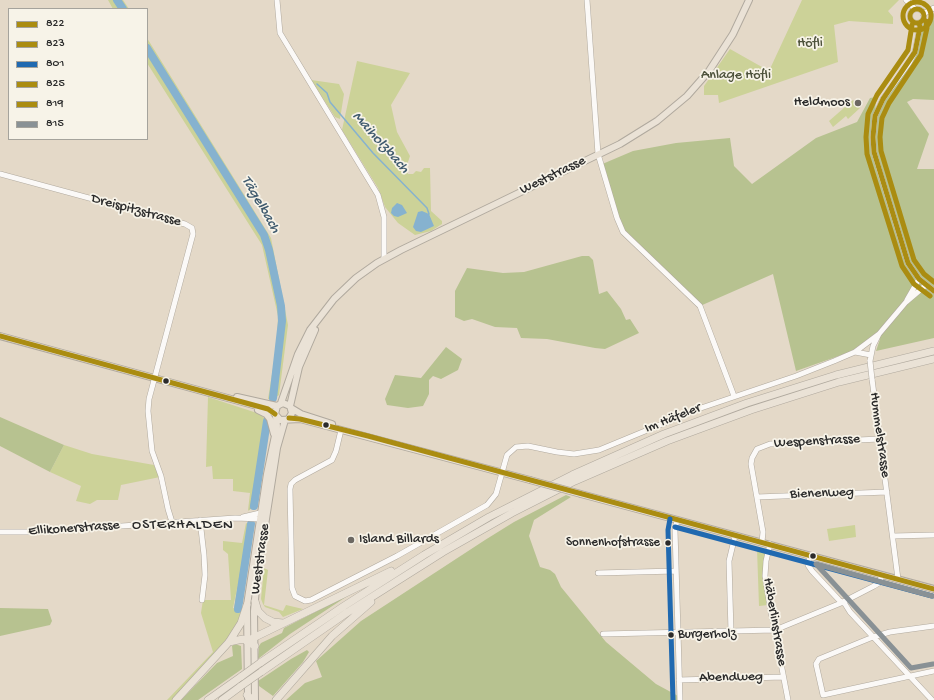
<!DOCTYPE html>
<meta charset="utf-8">
<style>
body{margin:0}
#map{position:relative;width:934px;height:700px;overflow:hidden;background:#e4d9c8;font-family:"Gochi Hand",sans-serif}
canvas{display:block}
.legend{position:absolute;left:8px;top:8px;width:140px;height:132px;box-sizing:border-box;background:#f7f3e8;border:1px solid #a5a39c;margin:0;padding:5px 7px;list-style:none;font-size:12px;color:#2b2b2b}
.legend li{display:flex;align-items:center;gap:8px;height:20px}
.legend b{width:20px;border:1px solid #a5a39c}
</style>
<div id="map">
<canvas width="934" height="700"></canvas>
<ul class="legend">
<li><b style="height:5px;background:#aa8c11"></b>822</li>
<li><b style="height:5px;background:#aa8c11"></b>823</li>
<li><b style="height:5px;background:#2069b0"></b>801</li>
<li><b style="height:5px;background:#aa8c11"></b>825</li>
<li><b style="height:5px;background:#aa8c11"></b>819</li>
<li><b style="height:5px;background:#899195"></b>815</li>
</ul>
</div>
<script>
const context = document.querySelector('canvas').getContext('2d');
context.lineJoin = 'round';
function paint(path, color) { context.fillStyle = color; context.fill(path, 'evenodd'); }
const poly = rows => new Path2D(rows.map(r => 'M' + r).join(''));
function strokePath(path, color, width, dash) { context.strokeStyle = color; context.lineWidth = width; context.lineCap = dash ? 'butt' : 'round'; context.setLineDash(dash || []); context.stroke(path); }
function drawText(font, color, halo, rows, align = 'center') {
  context.font = font + ' "Gochi Hand",sans-serif'; context.lineWidth = 3.5; context.setLineDash([]); context.textBaseline = 'middle'; context.strokeStyle = halo; context.fillStyle = color; for (const [text, x, y, turn = 0] of rows) {
    context.save(); context.translate(x, y); context.rotate((+turn || 0) * Math.PI / 180); context.textAlign = isNaN(turn) ? turn : align; if (halo) context.strokeText(text, 0, 0); context.fillText(text, 0, 0); context.restore();
  }
}
paint(poly([
 [108,0,123,0,129,9,113,9],
 [802,0,899,0,888,11,893,17,893,24,849,21,834,25,838,62,719,103,718,95,704,95,704,86,730,49,769,71],
 [147,38,271,238,288,325,279,395,274,399,268,399,277,343,278,316,262,245,147,63],
 [357,61,410,73,391,105,397,132,410,156,406,168,408,174,413,174,416,171,421,172,424,168,430,168,431,211,442,221,442,224,431,231,415,235,398,223,385,207,378,188,342,130],
 [311,80,339,84,344,94,340,119,335,117],
 [853,100,860,108,848,119,846,116,833,127,829,121],
 [208,397,260,414,266,420,249,511,248,510,250,493,233,491,233,479,213,479,212,466,206,467],
 [64,445,92,454,154,465,160,477,121,485,118,500,97,500,90,504,76,501,81,486,50,472],
 [246,523,248,524,246,546,233,608,243,610,237,625,219,651,172,700,167,700,213,652,201,613,203,600,231,600,228,554,223,550,223,541,242,543],
 [855,525,856,537,829,541,827,529],
 [757,549,765,552,763,574,768,605,759,606],
 [264,568,268,570,264,605,283,611,286,605,303,609,283,617,279,612,265,607,263,604,261,599]
]), '#ccd298');
paint(poly([
 [934,13,934,100,913,99,907,102,929,134,917,169,934,169,934,338,876,351,880,339,874,336,850,352,796,371,773,274,700,306,623,232,600,165,633,151,676,143,730,138,734,166,752,184,816,138,857,122,870,98,876,97,875,115,883,99,909,63,920,27],
 [582,256,589,256,593,260,599,294,607,291,621,309,626,320,630,319,639,333,605,349,595,348,547,339,521,338,517,328,495,327,472,319,464,321,455,317,455,291,467,268,503,273,524,272],
 [446,347,462,359,458,370,441,379,433,376,429,380,429,394,423,406,408,408,387,405,385,399,395,375,421,378],
 [0,417,64,445,50,472,0,446],
 [265,424,269,426,257,505,249,510],
 [566,495,571,497,534,520,529,536,540,567,550,570,555,574,561,587,606,642,656,684,680,697,680,700,286,700,305,683,322,677,316,661,361,621,485,540,514,522],
 [248,524,253,525,252,538,241,609,234,608],
 [352,593,290,634,258,659,259,646,261,643,282,633,284,628],
 [0,608,48,609,52,621,50,625,0,636],
 [235,644,241,646,242,669,198,700,181,700,217,663,233,656,232,646],
 [307,650,309,652,303,662,273,696,259,686,258,681,291,659]
]), '#b7c290');
paint(poly([
 [397,203,402,205,407,213,398,217,394,216,391,213,392,208],
 [422,211,429,214,434,226,421,232,416,231,413,227,418,212]
]), '#86b2cf');
strokePath(poly([
 [317,84,327,93,330,102,373,153,427,208,429,214]
]), '#86b2cf', 1.5);
strokePath(poly([
 [117,0,123,9],
 [147,48,264,235,269,250,281,306,282,321,273,398],
 [254,506,267,421],
 [238,609,251,524]
]), '#86b2cf', 8);
const minor = poly([
 [277,0,280,33,378,195,384,217,384,259],
 [587,0,598,154,617,218,623,232,700,306,734,396],
 [906,0,915,9],
 '910 16a7 7 0 1 1 14 0a7 7 0 1 1-14 0Z',
 [923,14,934,8],
 [919,23,920,27,915,52,909,63,883,99,875,116,873,137,874,152,880,172,908,263,919,279,934,291],
 [0,174,185,224,192,228,193,234,149,399,148,411,152,451,161,476,168,509,172,522],
 [907,300,919,279],
 [855,352,871,355],
 [870,361,873,346,879,334,906,302,926,285],
 [872,379,898,579],
 [341,430,336,451,332,460,295,480,291,484,290,489,292,588,295,596,305,601,311,600,397,556,487,505,496,494,507,455,516,447,528,446,557,452,574,454,599,450,701,408,796,376,834,361,855,352,879,334],
 [757,497,887,492],
 [243,517,260,513],
 [200,520,204,555,205,575,202,600],
 [677,520,675,530,680,700],
 [0,532,37,532,235,518,262,519],
 [893,536,934,535],
 [762,542,763,532,751,464,752,458,757,449,770,444,880,439],
 [770,544,766,561,765,576,771,613,779,643,779,653,788,700],
 [810,555,808,565,812,571,839,600,845,604,850,612,932,700],
 [598,573,676,571],
 [934,626,890,632,873,637,819,659,816,664,823,695,934,671],
 [731,632,729,561,735,536],
 [603,634,775,630,841,603,874,586,879,583,882,575],
 [679,680,783,677]
]);
const major = poly([
 [0,336,268,409,275,414],
 [237,397,277,406],
 [281,403,298,354,310,330,334,299,356,278,377,263,401,250,620,144,657,121,687,96,709,71,733,34,749,0],
 [290,406,299,367,315,330],
 [291,408,301,414,332,424],
 [258,410,266,414,270,419,274,434],
 [289,418,292,413,290,406,283,403,277,406,275,414,280,420,300,419,530,480],
 [581,494,934,589],
 [248,698,247,605,267,474,277,426,276,417],
 [255,700,254,611,257,577,277,448,285,420]
]);
const highway = poly([
 [255,601,258,611,265,618,273,622,283,623],
 [247,641,391,571],
 [229,642,243,639,255,646],
 [260,663,344,606,424,555,489,517,572,475,664,434,747,403,836,375,934,351],
 [261,672,348,612,443,552,512,513,575,481,667,441,751,410,839,382,934,359],
 [247,695,253,700],
 [176,700,229,642,241,623,247,605],
 [208,700,242,676],
 [222,700,241,686],
 [276,700,332,636,371,602]
]);
strokePath(minor, '#b0a99e', 6);
strokePath(major, '#b0a99e', 8);
strokePath(highway, '#b0a99e', 8);
strokePath(minor, '#fbf9f7', 5);
strokePath(major, '#eae2d6', 6);
strokePath(highway, '#eae2d6', 7);
const minorBridge = poly([
 [870,361,872,379]
]);
const majorBridge = poly([
 [530,480,581,494]
]);
const highwayBridge = poly([
 [242,676,260,663],
 [241,686,261,672]
]);
strokePath(minorBridge, '#b0a99e', 6, []);
strokePath(majorBridge, '#b0a99e', 8, []);
strokePath(highwayBridge, '#b0a99e', 8, []);
strokePath(minorBridge, '#fbf9f7', 5);
strokePath(majorBridge, '#eae2d6', 6);
strokePath(highwayBridge, '#eae2d6', 7);
strokePath(poly([
 [0,336,268,409,275,414],
 [289,418,300,419,368,436,934,589]
]), '#aa8c11', 5);
strokePath(poly([
 '910 16a7 7 0 1 1 14 0a7 7 0 1 1-14 0Z',
 [919,23,920,27,915,52,883,99,875,116,873,137,874,152,908,263,919,279,934,291]
]), '#aa8c11', 5);
strokePath(poly([
 [670,519,668,530,673,700],
 [675,527,932,596]
]), '#2069b0', 5);
strokePath(poly([
 '903 16a14 14 0 1 1 28 0a14 14 0 1 1-28 0Z',
 [912,25,908,50,877,95,868,114,866,137,867,154,902,266,914,284,930,296]
]), '#aa8c11', 5);
strokePath(poly([
 [926,21,927,28,921,55,889,103,882,118,880,137,881,151,914,260,924,274,934,282]
]), '#aa8c11', 5);
strokePath(poly([
 [932,596,816,564,911,668,933,664]
]), '#899195', 5);
for (const [x, y, r, color] of [
 [858,103,4,"#6c6862"],
 [166,381,3.5,"#2b2b2b"],
 [326,425,3.5,"#2b2b2b"],
 [351,540,4,"#6c6862"],
 [668,543,3.5,"#2b2b2b"],
 [813,556,3.5,"#2b2b2b"],
 [671,635,3.5,"#2b2b2b"]
]) { const dot = new Path2D(); dot.arc(x, y, r, 0, 2 * Math.PI); context.fillStyle = color; context.fill(dot); strokePath(dot, '#f7f3e8', 1.5); }
drawText('13px', '#2b2b2b', '#f7f3e8', [
 ["Sonnenhofstrasse",660,543],
 ["Burgerholz",678,635,"left"]
], 'right');
drawText('14px', '#4e533c', '#f7f3e8', [
 ["Höfli",810,44],
 ["Anlage Höfli",736,76]
]);
drawText('14px', '#2b2b2b', '#f7f3e8', [
 ["Heldmoos",850,103],
 ["Island Billards",359,540,"left"]
], 'right');
drawText('14px', '#2b2b2b', '#f7f3e8', [
 ["Weststrasse",553,176,-26],
 ["Dreispitzstrasse",136,211,15],
 ["Im Häfeler",673,419,-22],
 ["Hummelstrasse",879,435,82],
 ["Wespenstrasse",817,442,-3],
 ["Bienenweg",822,494,-2],
 ["Ellikonerstrasse",74,529,-4],
 ["Weststrasse",261,559,-82],
 ["Häberlinstrasse",774,622,80],
 ["Abendweg",731,678,-1]
]);
drawText('italic 15px', '#3f5a6e', '#f7f3e8', [
 ["Maiholzbach",380,143,48],
 ["Tägelbach",260,205,60]
]);
context.letterSpacing = '1px';
drawText('15px', '#2b2b2b', '#f7f3e8', [
 ["OSTERHALDEN",183,526]
]);
context.letterSpacing = '0px';
</script>
